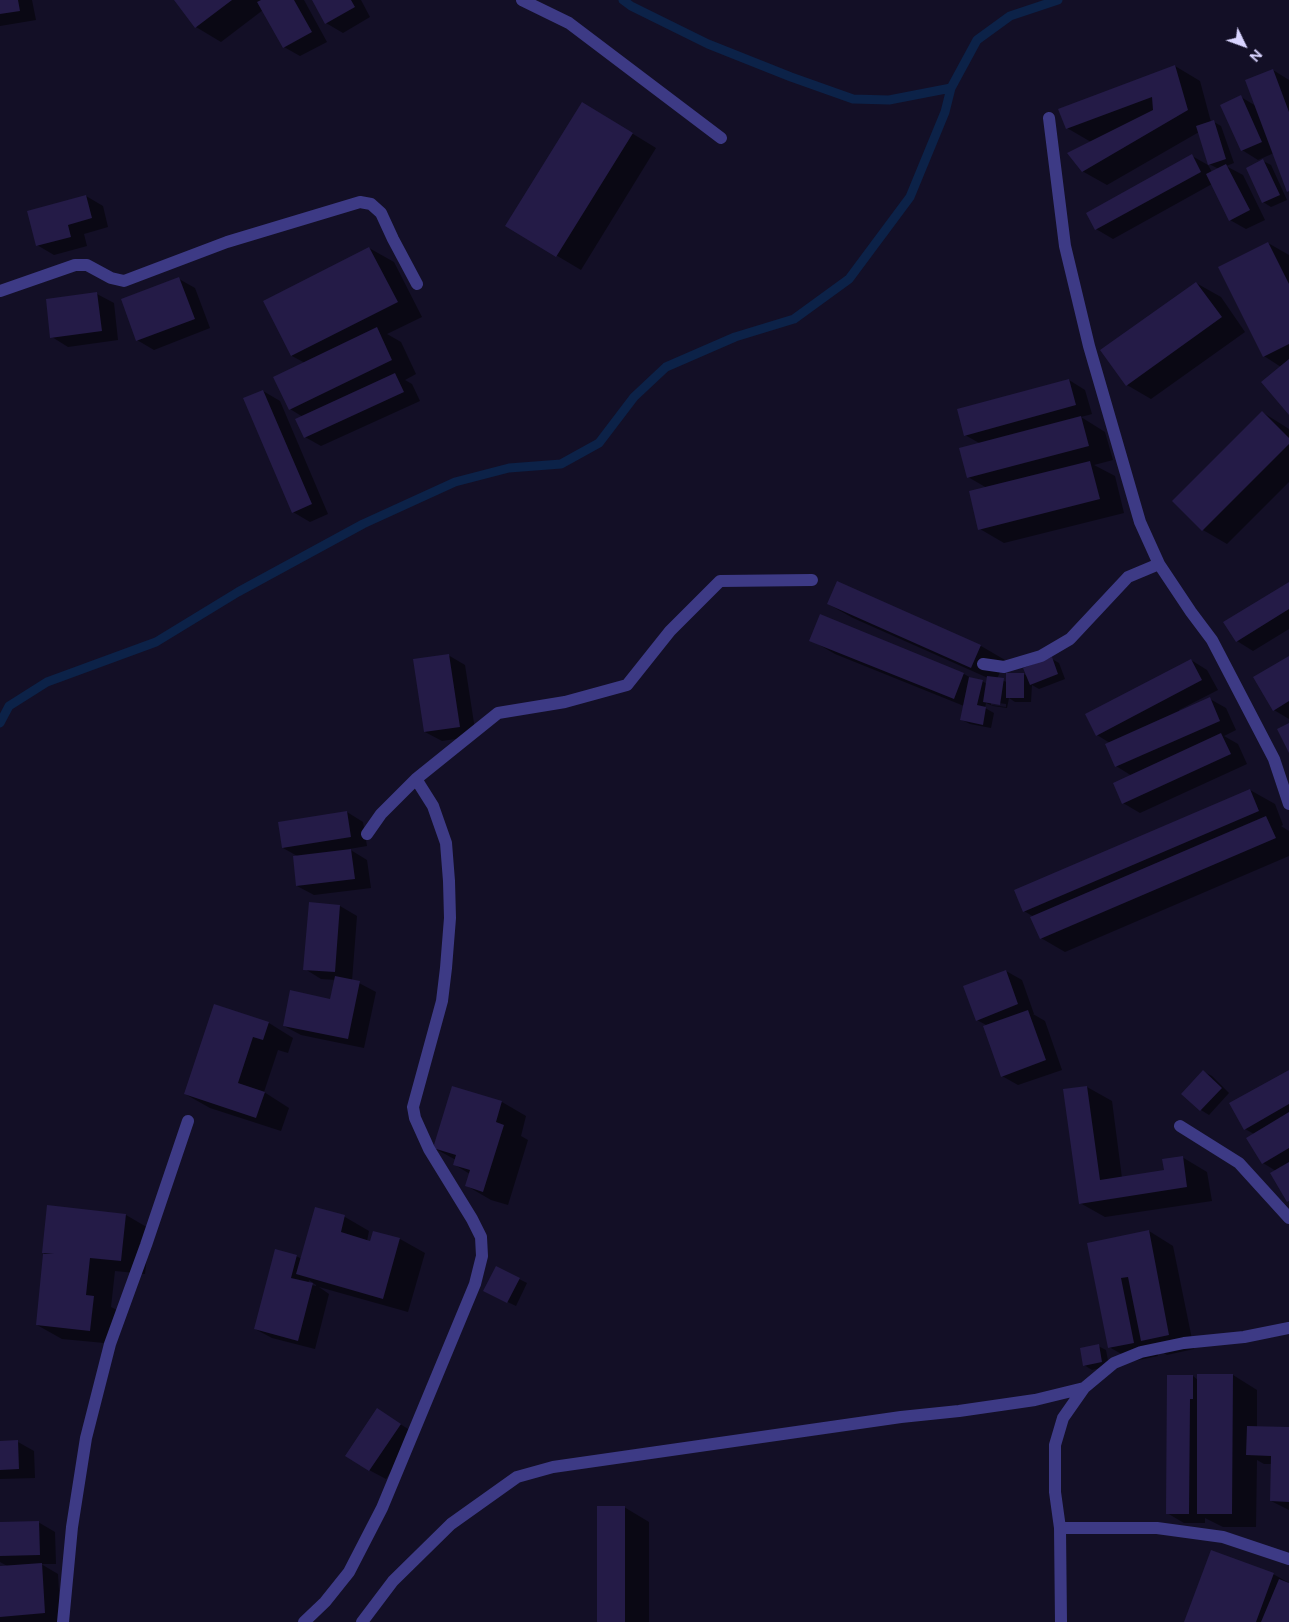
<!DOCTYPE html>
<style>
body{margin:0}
#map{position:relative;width:1289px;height:1622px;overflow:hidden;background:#130f26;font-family:Figtree,sans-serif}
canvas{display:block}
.north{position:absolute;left:1219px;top:20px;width:50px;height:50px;-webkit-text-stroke:4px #130f26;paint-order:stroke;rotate:132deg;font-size:14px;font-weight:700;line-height:20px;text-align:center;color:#d9d4ff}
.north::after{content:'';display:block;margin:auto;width:18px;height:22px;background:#d9d4ff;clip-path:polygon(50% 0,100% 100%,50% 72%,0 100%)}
</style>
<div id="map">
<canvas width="1289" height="1622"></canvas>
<div class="north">N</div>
</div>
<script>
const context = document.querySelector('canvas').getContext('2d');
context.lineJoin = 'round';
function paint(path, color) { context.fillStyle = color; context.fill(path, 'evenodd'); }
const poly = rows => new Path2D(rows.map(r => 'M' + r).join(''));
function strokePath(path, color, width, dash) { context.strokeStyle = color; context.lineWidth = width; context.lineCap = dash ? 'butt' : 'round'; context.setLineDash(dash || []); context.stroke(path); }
paint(poly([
 [0,0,32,0,36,20,0,26],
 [176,0,304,0,327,42,300,56,284,47,263,10,221,42,196,27],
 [313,0,361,0,370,17,343,33,326,23],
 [1175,66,1200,81,1211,122,1214,122,1221,126,1234,163,1226,166,1243,175,1265,220,1246,229,1230,220,1212,184,1113,239,1096,229,1192,156,1208,165,1212,172,1219,169,1209,164,1199,132,1107,185,1082,171,1091,142,1067,128],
 [1273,70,1289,80,1289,191,1274,153,1258,160,1242,150,1241,97,1256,106],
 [607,118,656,148,581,270,507,226],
 [1263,161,1271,165,1287,200,1271,207,1263,202],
 [86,196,103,206,108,227,84,234,87,246,54,255,37,245],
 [1268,243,1289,255,1289,413,1281,367,1264,356],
 [369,248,394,262,422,317,387,334,401,342,416,374,405,380,412,384,420,401,321,446,305,437,303,417,290,409,305,363,292,356,265,301],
 [179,279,195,288,210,328,154,350,137,340],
 [1196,283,1221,297,1245,332,1151,399,1127,385],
 [97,294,114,303,118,340,68,347,52,337],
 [1069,380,1085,390,1092,414,1081,417,1105,432,1113,460,1094,465,1115,476,1124,513,1004,543,980,529,987,488,968,477,981,444,965,435],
 [263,391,280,401,328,514,310,522,293,512],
 [1262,412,1289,429,1289,482,1227,544,1203,530],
 [838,583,981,646,1005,660,997,679,1007,682,1024,674,1028,677,1052,659,1059,663,1065,679,1039,689,1032,685,1031,702,1015,702,1009,698,1007,708,993,706,986,703,985,708,994,713,991,728,970,724,962,720,964,706,835,654,811,640,964,674,973,679,982,681,987,684,988,678,853,618,828,604],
 [991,702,1006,704,1006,707,991,705],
 [1289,583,1289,629,1253,651,1237,641],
 [448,655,465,665,476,736,442,741,425,732],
 [1289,658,1289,719,1274,710],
 [1191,660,1207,670,1218,690,1179,710,1180,712,1210,699,1226,708,1236,730,1224,736,1238,744,1247,764,1140,813,1123,803,1114,784,1132,776,1116,766,1110,743,1097,735],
 [1250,790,1275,804,1283,825,1281,826,1289,831,1289,856,1065,952,1041,938,1034,917,1024,911],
 [347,812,363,822,367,846,349,849,367,860,371,888,314,895,297,886,299,857,283,848],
 [310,904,340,906,357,916,352,981,359,983,376,992,364,1048,301,1035,284,1026,331,1000,336,980,321,979,305,969],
 [1006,971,1022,980,1034,1014,1033,1014,1045,1021,1062,1070,1018,1085,1002,1076,988,1026,977,1020],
 [215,1006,269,1023,293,1038,288,1053,278,1050,264,1092,289,1108,281,1131,210,1108,185,1094],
 [1289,1071,1289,1202,1276,1171,1263,1163,1254,1134,1245,1129],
 [1204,1072,1212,1076,1229,1093,1209,1115,1201,1110,1183,1094],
 [453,1087,502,1102,526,1116,521,1136,528,1140,508,1205,491,1200,467,1186,470,1174,455,1165,456,1160,434,1148],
 [1087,1087,1112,1101,1122,1178,1165,1171,1182,1157,1207,1172,1212,1201,1105,1217,1080,1203],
 [49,1206,126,1215,150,1229,145,1274,115,1271,111,1307,119,1311,115,1344,62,1339,37,1325],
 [316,1209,345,1217,369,1231,367,1241,371,1242,374,1232,400,1239,425,1253,408,1312,319,1287,329,1294,315,1349,272,1338,255,1329,296,1256,302,1259],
 [309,1280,316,1285,316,1286,308,1284],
 [1149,1231,1173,1246,1194,1349,1167,1355,1156,1348,1158,1356,1134,1361,1109,1347,1089,1244],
 [519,1279,527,1283,516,1306,493,1295],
 [1098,1346,1106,1350,1109,1366,1092,1370,1084,1365],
 [1233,1375,1257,1390,1257,1428,1289,1429,1289,1510,1271,1501,1272,1464,1264,1464,1257,1460,1256,1527,1223,1527,1205,1518,1205,1523,1184,1523,1167,1513,1193,1376,1198,1380],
 [378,1410,416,1434,386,1479,369,1470],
 [0,1442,18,1442,34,1451,35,1478,0,1479],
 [624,1507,649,1522,649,1622,598,1622],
 [38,1522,55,1532,56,1564,41,1564,58,1574,61,1622,0,1622,0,1568,9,1567,0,1562,0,1524],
 [1273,1574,1289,1583,1289,1622,1185,1622]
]), '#0007');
strokePath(poly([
 [623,0,631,6,708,44,791,77,853,99,889,100,951,88],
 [0,723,9,706,47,682,156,642,238,592,363,524,455,482,509,468,561,464,599,443,634,397,666,367,735,337,794,319,849,279,910,197,945,112,951,88,977,40,1010,16,1058,0]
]), '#0c2248', 9);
paint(poly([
 [0,0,18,0,20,11,0,14],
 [174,0,232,0,195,28],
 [261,0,294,0,312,32,283,48,257,2],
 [312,0,351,0,355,7,325,24],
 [1175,65,1188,110,1082,172,1067,153,1153,110,1152,97,1066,129,1058,109],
 [1273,69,1289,112,1289,191,1287,192,1245,80],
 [1241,95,1262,142,1241,151,1220,105],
 [582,102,633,133,556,257,505,226],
 [1214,120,1226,159,1208,165,1196,126],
 [1192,154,1201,172,1095,230,1086,213],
 [1263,159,1280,195,1262,203,1246,168],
 [1226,164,1250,210,1229,221,1206,174],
 [86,195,92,218,68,225,71,237,36,246,27,211],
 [1268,242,1289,284,1289,344,1263,357,1218,267],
 [369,247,398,302,291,356,263,301],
 [179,277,195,319,136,341,121,299],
 [1196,282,1222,317,1126,386,1100,350],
 [97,292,102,331,50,338,46,299],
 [377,327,392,360,289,410,273,377],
 [1289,359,1289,415,1261,382],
 [395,373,404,392,304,438,295,419],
 [1069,379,1076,405,964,436,957,409],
 [263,390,312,504,292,513,243,398],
 [1262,411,1289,438,1289,444,1202,531,1172,501],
 [1081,416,1089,446,967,478,959,448],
 [1090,461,1100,499,978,530,969,491],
 [837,581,981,645,971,668,827,604],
 [1289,582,1289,609,1236,642,1223,622],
 [820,614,964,673,954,699,809,641],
 [449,654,460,727,424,732,413,659],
 [1289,656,1289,701,1273,711,1253,677],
 [1052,657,1058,674,1030,685,1023,668],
 [1191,659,1202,680,1096,736,1085,714],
 [1006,673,1024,673,1024,698,1006,698],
 [987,676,1004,678,1000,705,983,702],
 [969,677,983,680,977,705,986,707,983,725,960,720],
 [1210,697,1220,721,1115,767,1105,744],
 [1289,723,1289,753,1277,729],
 [1221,733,1231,754,1122,804,1113,783],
 [1250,789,1259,811,1023,912,1014,890],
 [347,811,351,837,282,848,278,822],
 [1266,816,1276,838,1040,939,1030,917],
 [351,849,355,879,296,886,293,856],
 [309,902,340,905,335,972,303,970],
 [1006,970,1018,1004,976,1021,963,986],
 [335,976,360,981,348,1039,283,1026,290,990,330,999],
 [214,1004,269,1022,263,1040,253,1037,238,1083,265,1092,256,1118,184,1094],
 [1028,1010,1046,1060,1001,1077,983,1026],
 [1203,1070,1222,1088,1200,1111,1181,1094],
 [1289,1070,1289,1104,1244,1130,1229,1103],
 [452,1086,502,1101,496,1122,504,1125,483,1192,465,1186,470,1170,453,1165,456,1155,433,1148],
 [1087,1086,1100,1180,1164,1170,1162,1159,1183,1156,1187,1187,1079,1204,1063,1089],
 [1289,1112,1289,1148,1262,1164,1246,1138],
 [1289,1162,1289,1201,1287,1202,1270,1173],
 [47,1205,126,1214,121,1261,90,1258,86,1295,94,1296,90,1331,36,1325,43,1254,54,1254,42,1253],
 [315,1207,345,1215,341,1232,370,1241,373,1231,400,1238,383,1299,296,1274],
 [1149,1230,1169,1335,1141,1341,1128,1277,1121,1278,1134,1343,1108,1348,1087,1243],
 [275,1249,297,1255,291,1278,313,1283,298,1341,254,1329],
 [496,1266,520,1278,507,1303,483,1291],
 [1099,1344,1102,1362,1083,1366,1080,1348],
 [1197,1374,1233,1374,1232,1514,1197,1514],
 [1167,1375,1193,1375,1193,1399,1190,1399,1189,1514,1166,1514],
 [377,1408,401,1424,369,1471,345,1456],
 [1247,1426,1289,1427,1289,1502,1270,1501,1271,1456,1246,1455],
 [18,1440,19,1469,0,1470,0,1441],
 [597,1506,625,1506,625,1622,597,1622],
 [39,1521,40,1555,0,1556,0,1522],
 [1211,1550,1274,1573,1256,1622,1184,1622],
 [42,1563,45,1613,0,1617,0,1566],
 [1279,1579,1289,1583,1289,1622,1261,1622]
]), '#241b47');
strokePath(poly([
 [522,0,569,23,721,138],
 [1049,118,1065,246,1089,346,1140,522,1159,564,1191,612,1212,640,1274,759,1289,804],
 [0,291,75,265,87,265,111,278,124,281,227,242,360,202,371,204,381,213,393,239,417,284],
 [983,664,1004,667,1041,656,1070,639,1128,577,1159,564],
 [367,834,381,814,416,779,498,713,565,702,627,685,670,631,720,581,812,580],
 [1180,1126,1239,1163,1289,1218],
 [1060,1528,1157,1528,1223,1537,1289,1559],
 [63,1622,72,1527,86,1438,110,1344,146,1245,188,1121],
 [304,1622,325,1602,349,1572,382,1508,475,1284,482,1256,481,1237,472,1219,429,1149,415,1118,413,1107,442,1001,446,968,450,918,449,881,446,843,433,806,416,779],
 [362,1622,393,1581,451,1524,517,1477,553,1467,901,1417,959,1411,1035,1400,1084,1388],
 [1061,1622,1060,1528,1055,1492,1055,1445,1063,1418,1084,1388,1114,1363,1141,1352,1184,1343,1244,1337,1289,1328]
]), '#3d3a85', 12);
</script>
